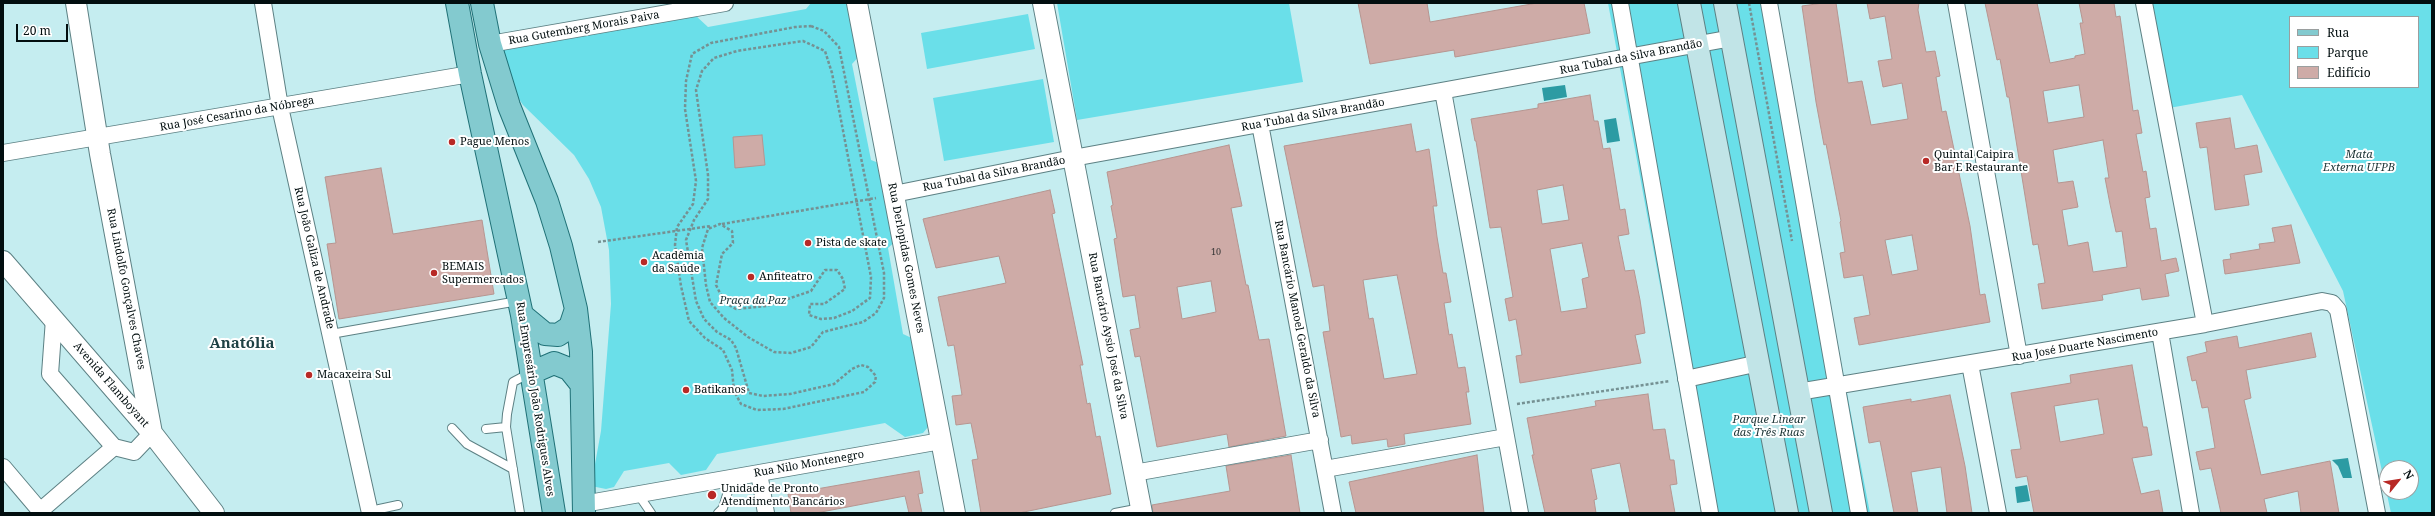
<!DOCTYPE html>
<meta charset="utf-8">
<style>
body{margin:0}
#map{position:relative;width:2435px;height:516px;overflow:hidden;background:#c5edf0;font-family:"Noto Serif",serif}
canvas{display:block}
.frame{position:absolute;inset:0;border:4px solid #020e0f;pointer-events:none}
.legend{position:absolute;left:2289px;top:16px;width:130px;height:72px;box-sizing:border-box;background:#fff;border:1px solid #9a9f9f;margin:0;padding:5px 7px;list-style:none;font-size:12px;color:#020e0f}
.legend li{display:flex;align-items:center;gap:8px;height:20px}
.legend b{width:20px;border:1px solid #9a9f9f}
.north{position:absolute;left:2379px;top:460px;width:40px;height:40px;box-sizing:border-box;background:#fff;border:1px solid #9a9f9f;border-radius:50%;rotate:60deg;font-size:11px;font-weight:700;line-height:16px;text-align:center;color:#020e0f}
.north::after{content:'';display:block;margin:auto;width:14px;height:18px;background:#b82926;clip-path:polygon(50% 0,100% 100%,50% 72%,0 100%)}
.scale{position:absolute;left:16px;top:24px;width:52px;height:18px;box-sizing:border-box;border:2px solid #020e0f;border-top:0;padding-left:5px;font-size:12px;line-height:14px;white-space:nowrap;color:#020e0f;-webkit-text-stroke:3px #fff;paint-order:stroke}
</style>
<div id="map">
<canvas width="2435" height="516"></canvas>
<div class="frame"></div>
<ul class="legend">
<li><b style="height:5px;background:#83cacf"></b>Rua</li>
<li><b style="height:11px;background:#6adfe9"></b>Parque</li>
<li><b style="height:11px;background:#ceaba7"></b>Edifício</li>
</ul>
<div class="north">N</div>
<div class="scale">20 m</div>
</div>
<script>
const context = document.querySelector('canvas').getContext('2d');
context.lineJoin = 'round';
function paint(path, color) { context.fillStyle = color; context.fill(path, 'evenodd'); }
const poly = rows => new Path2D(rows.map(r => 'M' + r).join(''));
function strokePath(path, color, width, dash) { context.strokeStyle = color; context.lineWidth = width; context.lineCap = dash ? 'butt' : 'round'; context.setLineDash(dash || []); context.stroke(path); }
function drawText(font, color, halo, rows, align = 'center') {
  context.font = font + ' "Noto Serif",serif'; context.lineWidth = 4; context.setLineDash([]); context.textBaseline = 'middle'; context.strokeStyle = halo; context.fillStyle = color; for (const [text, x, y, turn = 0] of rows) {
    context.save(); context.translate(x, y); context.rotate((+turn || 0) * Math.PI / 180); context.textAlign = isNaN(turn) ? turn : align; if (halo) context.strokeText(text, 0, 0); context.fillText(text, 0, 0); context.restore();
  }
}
paint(poly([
 [811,3,852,3,862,53,852,64,871,160,884,165,897,240,888,248,903,334,916,340,930,420,928,427,923,433,905,437,885,423,717,454,706,470,681,475,669,463,624,471,614,487,606,489,591,486,601,431,611,304,609,250,601,207,589,179,574,155,523,105,512,89,499,51,695,15,708,27,806,9],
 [1057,3,1289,3,1303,82,1077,120],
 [1608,3,1772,3,1870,513,1702,513],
 [2149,3,2432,3,2432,513,2391,513,2343,291,2242,95,2169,108],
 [2290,17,2418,17,2418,87,2290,87],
 [2387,468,2411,468,2411,492,2387,492],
 [1028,14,1035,49,927,69,921,33],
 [1043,79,1054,142,944,161,933,98]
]), '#6adfe9');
paint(poly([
 [1565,85,1567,97,1544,101,1542,88],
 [1616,118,1620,141,1607,143,1604,120],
 [2348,458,2352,478,2343,478,2338,466,2332,460],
 [2027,485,2030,501,2017,503,2015,487]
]), '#2c9ba3');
const building = poly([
 [1358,3,1427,3,1430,22,1537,3,1584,3,1590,33,1455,57,1454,50,1370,64,1358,3],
 [1823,3,1836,3,1848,83,1862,81,1871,125,1908,119,1902,83,1883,87,1878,61,1892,59,1885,16,1870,19,1867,3,1919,3,1918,10,1926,52,1935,51,1940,76,1936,77,1942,112,1946,111,1970,226,1980,295,1985,294,1990,322,1859,345,1854,318,1870,315,1863,275,1844,278,1840,253,1845,252,1840,222,1841,221,1826,144,1824,145,1816,102,1802,6,1823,3],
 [1912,235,1918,270,1892,275,1885,240,1912,235],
 [1985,3,2037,3,2050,63,2075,58,2075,56,2085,54,2080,23,2083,23,2079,3,2114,3,2116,17,2120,16,2133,111,2138,110,2142,133,2136,134,2143,172,2146,171,2150,197,2145,198,2150,229,2156,228,2161,261,2176,258,2179,271,2165,274,2169,296,2142,300,2140,288,2102,295,2103,300,2042,309,2038,284,2045,283,2038,244,2033,245,2009,97,2007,97,2000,59,1997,60,1985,3],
 [2079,85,2084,117,2048,123,2043,91,2079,85],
 [2103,140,2109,178,2105,178,2110,204,2116,232,2122,231,2127,267,2093,272,2088,242,2068,246,2062,210,2078,207,2073,181,2058,183,2053,150,2103,140],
 [1590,95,1594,121,1598,121,1603,149,1610,148,1620,210,1625,209,1629,234,1618,236,1625,271,1634,270,1640,300,1645,333,1635,335,1641,363,1520,383,1516,356,1522,355,1516,319,1509,321,1505,299,1513,297,1501,227,1490,228,1476,141,1475,141,1471,119,1538,108,1538,104,1590,95],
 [1563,185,1569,220,1542,224,1537,190,1563,185],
 [1582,243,1589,277,1582,279,1587,308,1561,312,1550,249,1582,243],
 [2230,118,2235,149,2257,145,2262,172,2244,175,2249,205,2215,210,2207,147,2200,148,2196,123,2230,118],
 [1411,124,1416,152,1429,149,1437,206,1433,206,1437,237,1443,273,1446,273,1451,302,1444,303,1449,335,1452,334,1458,368,1465,367,1469,392,1466,392,1471,424,1404,434,1405,444,1388,447,1387,439,1352,444,1351,435,1341,437,1323,332,1330,331,1324,285,1313,287,1284,146,1411,124],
 [1397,275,1417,374,1384,379,1373,318,1369,319,1363,280,1397,275],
 [762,135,765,165,735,168,733,137,762,135],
 [1229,145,1242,206,1231,208,1246,285,1248,285,1259,340,1269,339,1286,436,1229,447,1227,434,1157,447,1140,356,1135,357,1130,330,1140,328,1135,295,1123,297,1114,239,1117,238,1111,206,1113,205,1107,172,1229,145],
 [1211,281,1216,312,1182,319,1177,287,1211,281],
 [381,168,393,234,482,220,494,294,339,319,327,244,336,243,325,177,381,168],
 [1050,190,1055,213,1052,214,1083,365,1080,365,1087,404,1090,403,1096,437,1100,436,1111,494,1019,513,981,513,972,460,978,459,971,423,956,425,952,396,962,395,954,345,948,346,938,297,1006,283,999,256,936,268,923,219,1050,190],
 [2291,225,2300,263,2225,274,2223,260,2231,259,2230,254,2260,249,2259,244,2275,242,2272,228,2291,225],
 [2311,333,2316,357,2246,370,2251,398,2244,400,2261,475,2330,461,2339,513,2301,513,2298,491,2264,499,2267,513,2221,513,2211,468,2200,470,2196,452,2215,448,2208,407,2202,408,2196,380,2192,381,2187,357,2207,352,2205,342,2237,336,2239,348,2311,333],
 [2132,365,2143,427,2147,427,2152,455,2132,458,2141,494,2159,490,2163,513,2034,513,2027,476,2016,478,2011,450,2021,449,2011,393,2071,383,2070,375,2132,365],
 [2098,399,2104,434,2060,442,2054,406,2098,399],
 [1648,394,1653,430,1665,429,1670,460,1674,460,1677,484,1670,485,1675,513,1630,513,1620,463,1591,469,1597,499,1594,500,1596,513,1545,513,1532,455,1534,455,1527,418,1596,406,1595,401,1648,394],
 [1950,395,1965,466,1972,513,1947,513,1941,467,1911,472,1918,513,1894,513,1880,441,1869,443,1863,407,1911,399,1911,402,1950,395],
 [1291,455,1300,513,1153,513,1152,505,1230,491,1226,466,1291,455],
 [1477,455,1484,513,1356,513,1349,482,1477,455],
 [919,471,923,493,918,494,922,513,909,513,905,496,816,513,791,513,788,494,919,471]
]);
paint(building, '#ceaba7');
strokePath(building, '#b69590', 1);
const service = poly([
 [331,334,518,301],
 [452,428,467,444,513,469],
 [486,429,506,427],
 [638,494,651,513],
 [370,511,398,505],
 [520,513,506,427,507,414,513,382,530,373],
 [718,513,723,508,732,478],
 [1115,513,1141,508]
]);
const minor = poly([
 [263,3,280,107,370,513],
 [1620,3,1710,513],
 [1769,3,1859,513],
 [1956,3,2019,356],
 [2144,3,2205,324],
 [490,44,725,3],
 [1443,91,1520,513],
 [1260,124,1333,513],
 [3,153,470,74],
 [894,194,1073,158,1732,38],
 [54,319,50,374,114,447],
 [2160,332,2191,513],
 [1970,364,1998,513],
 [1686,379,1759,363],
 [1798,392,2205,324,2322,301,2332,303,2338,310,2377,513],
 [3,467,42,513],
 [1325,469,1506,437],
 [759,473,766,513],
 [1134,473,1320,440],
 [583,504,941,441],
 [40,511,114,447,134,452,152,433]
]);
const tertiary = poly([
 [76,3,100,154,152,433],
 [857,3,955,513],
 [1043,3,1142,513],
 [3,261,152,433,214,513]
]);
const secondary = poly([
 [1689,3,1787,513],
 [1725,3,1821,513]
]);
const primary = poly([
 [457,3,470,74,522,315,554,513],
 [482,3,490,44,509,106,547,201,561,246,576,309,581,352,584,513],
 [522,315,545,334,558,335,570,327,576,309],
 [531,373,554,363,569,369,581,384]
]);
strokePath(service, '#5d8184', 10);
strokePath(minor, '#5d8184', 18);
strokePath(tertiary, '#5d8184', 22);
strokePath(secondary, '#5d8184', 24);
strokePath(primary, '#207177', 24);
strokePath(poly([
 [1749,3,1792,241],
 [811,26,824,31,839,47,884,273,884,298,876,313,863,322,823,332,811,347,791,353,774,352,748,337,724,318,710,302,706,285,702,248,708,229,720,224,732,231,733,243,722,254,716,285,725,303,736,309,767,306,811,291,825,270,837,270,843,279,845,289,824,304,810,304,809,315,821,319,834,318,852,311,870,298,871,277,832,73,825,51,803,41,737,51,714,58,702,71,696,90,708,175,708,199,694,220,686,240,696,301,704,319,717,332,731,340,736,348,749,393,763,396,790,394,834,384,852,369,861,365,868,367,876,376,875,382,864,392,783,409,757,410,741,404,734,391,732,370,723,350,705,338,689,321,681,286,675,245,677,227,693,204,696,181,685,109,686,81,692,54,711,43,795,27,811,26],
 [722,224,876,198],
 [598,242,711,226],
 [1517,404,1670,381]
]), '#759193', 2.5, [3, 2]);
strokePath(service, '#fff', 8);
strokePath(minor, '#fff', 16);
strokePath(tertiary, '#fff', 20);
strokePath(secondary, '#c1e4e7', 22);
strokePath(primary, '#83cacf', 22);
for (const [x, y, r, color] of [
 [452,142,4,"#b82926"],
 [1926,161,4,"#b82926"],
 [808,243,4,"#b82926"],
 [644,262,4,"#b82926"],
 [434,273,4,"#b82926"],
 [751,277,4,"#b82926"],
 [309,375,4,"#b82926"],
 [686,390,4,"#b82926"],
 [712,495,5,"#b82926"]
]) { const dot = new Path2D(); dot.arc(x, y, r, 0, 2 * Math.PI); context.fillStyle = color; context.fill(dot); strokePath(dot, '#fff', 1.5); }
drawText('9px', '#353535', null, [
 ["10",1216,252]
]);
drawText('11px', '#020e0f', '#fff', [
 ["Rua Gutemberg Morais Paiva",584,28,-10],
 ["Rua Tubal da Silva Brandão",1631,57,-11],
 ["Rua José Cesarino da Nóbrega",237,114,-10],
 ["Rua Tubal da Silva Brandão",1313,115,-10],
 ["Rua Tubal da Silva Brandão",994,174,-11],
 ["Rua João Galiza de Andrade",314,258,77],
 ["Rua Derlopidas Gomes Neves",906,258,79],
 ["Rua Lindolfo Gonçalves Chaves",126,289,79],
 ["Rua Bancário Manoel Geraldo da Silva",1297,319,79],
 ["Rua Bancário Aysio José da Silva",1108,336,79],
 ["Rua José Duarte Nascimento",2085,345,-10],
 ["Avenida Flamboyant",111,385,49],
 ["Rua Empresário João Rodrigues Alves",535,399,81],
 ["Rua Nilo Montenegro",809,464,-10]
]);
drawText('11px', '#020e0f', '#fff', [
 ["Pague Menos",460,142],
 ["Quintal Caipira",1934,155],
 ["Bar E Restaurante",1934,168],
 ["Pista de skate",816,243],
 ["Acadêmia",652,256],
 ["da Saúde",652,269],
 ["BEMAIS",442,267],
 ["Supermercados",442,280],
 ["Anfiteatro",759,277],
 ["Macaxeira Sul",317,375],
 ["Batikanos",694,390],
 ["Unidade de Pronto",721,489],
 ["Atendimento Bancários",721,502]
], 'left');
drawText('italic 11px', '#1a3234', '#fff', [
 ["Mata",2359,155],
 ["Externa UFPB",2359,168],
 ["Praça da Paz",753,301],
 ["Parque Linear",1769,420],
 ["das Três Ruas",1769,433]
]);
drawText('bold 15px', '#1e4144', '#fff', [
 ["Anatólia",242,344]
]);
</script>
